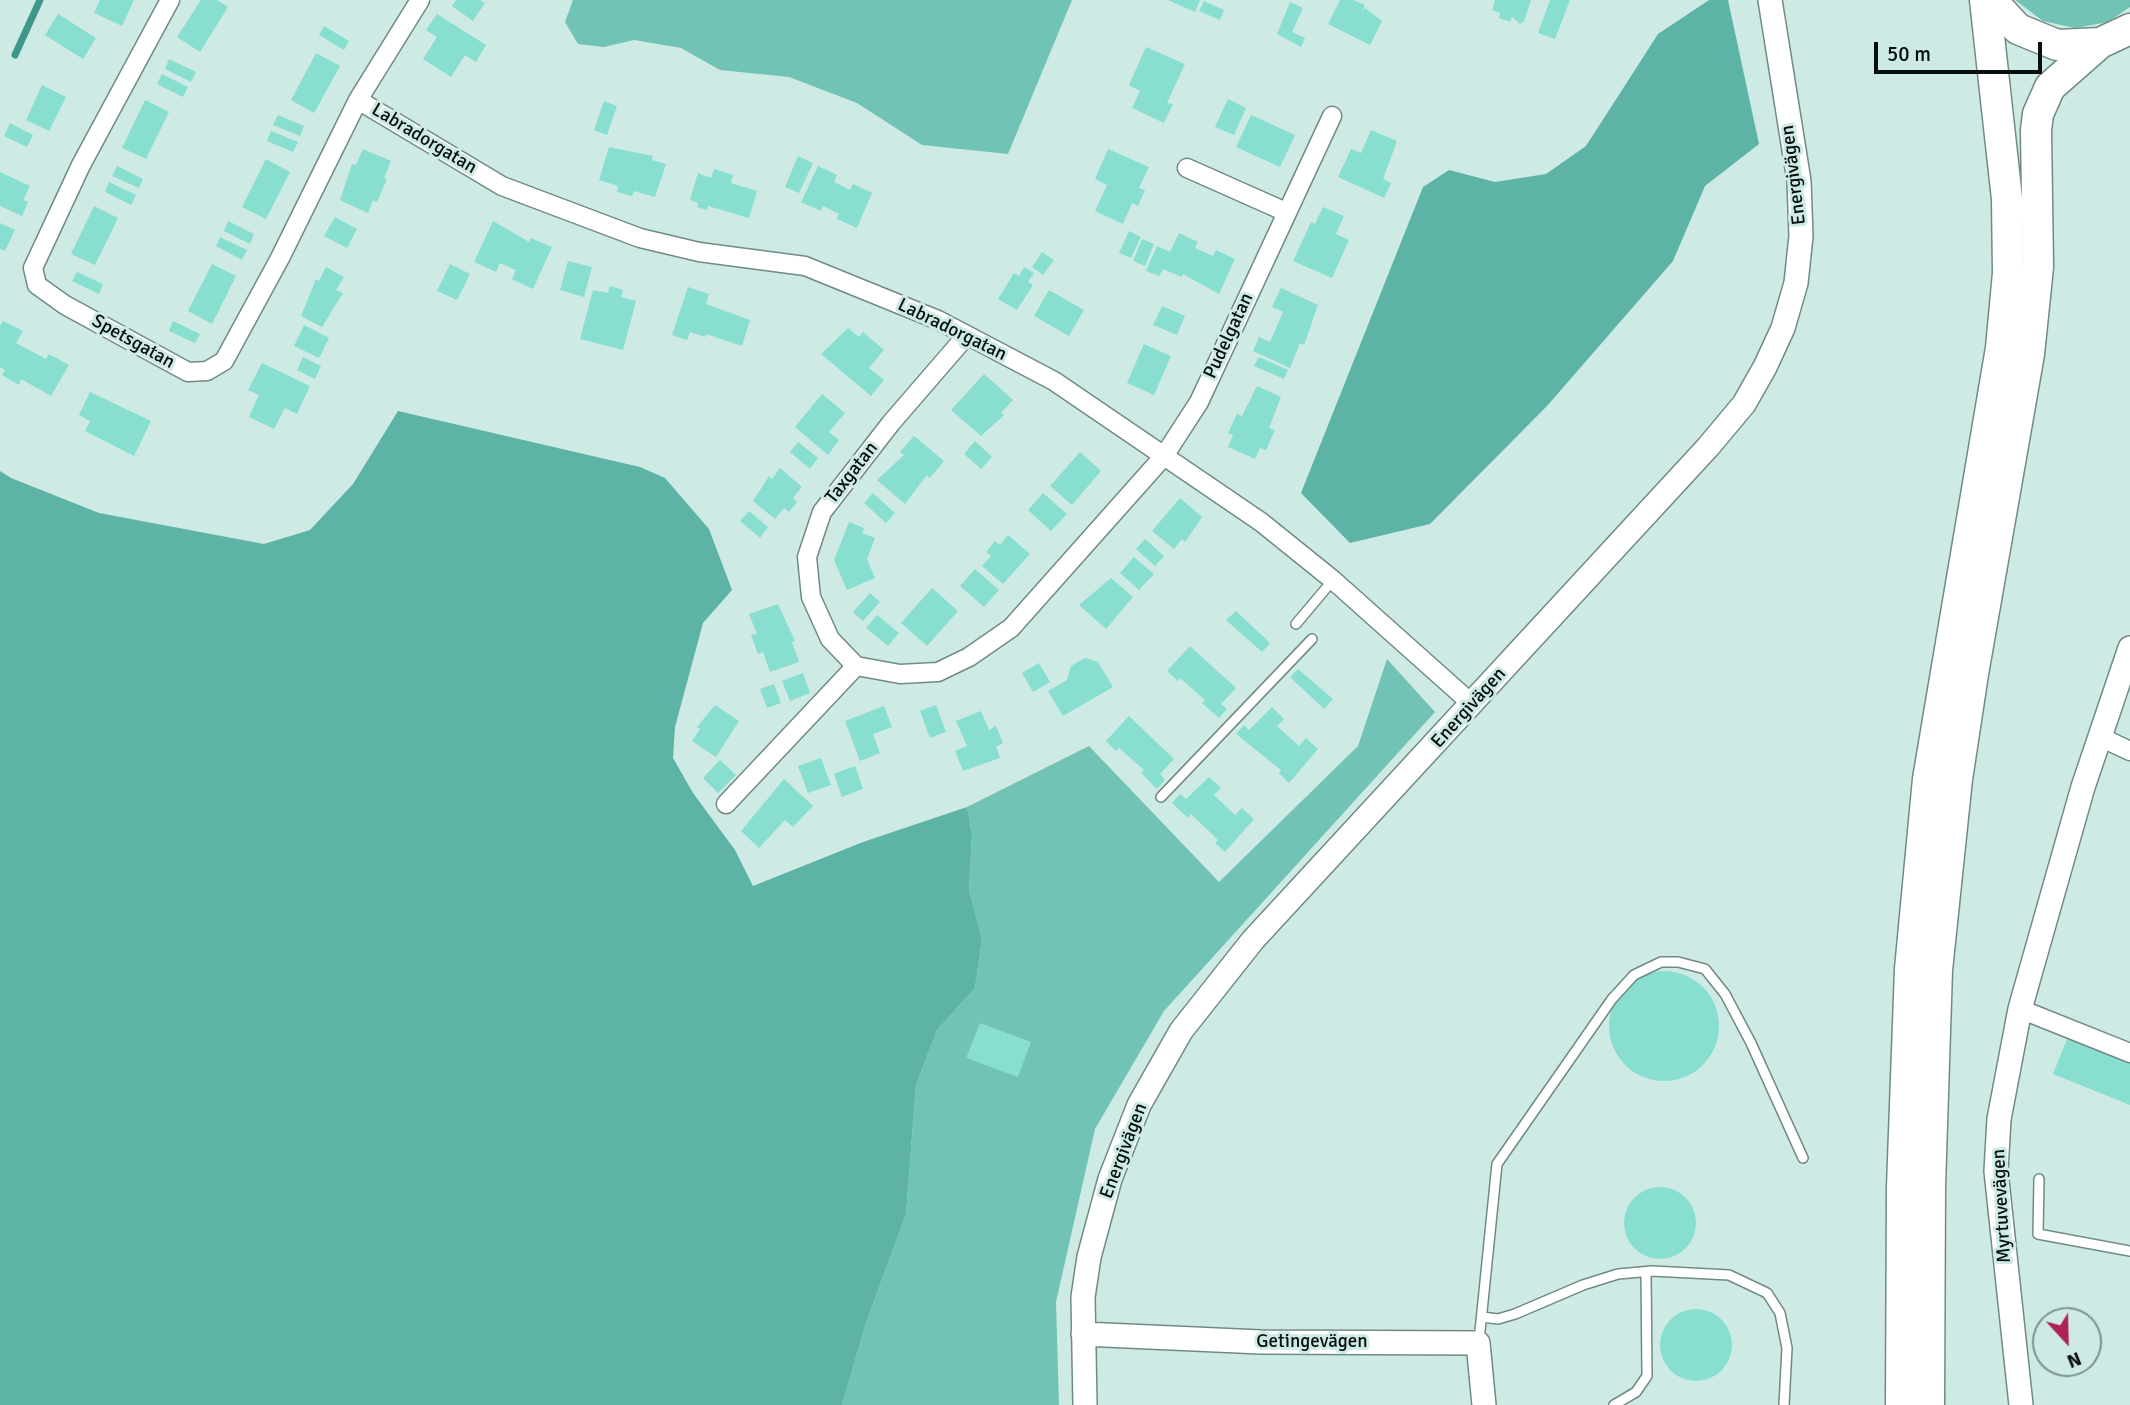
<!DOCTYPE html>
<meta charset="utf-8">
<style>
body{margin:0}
#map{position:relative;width:2130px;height:1405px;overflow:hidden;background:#ceeae4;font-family:Signika,sans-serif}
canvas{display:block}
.north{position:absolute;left:2032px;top:1307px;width:70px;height:70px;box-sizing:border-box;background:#ceeae4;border:2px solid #7e928e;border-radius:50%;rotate:158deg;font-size:19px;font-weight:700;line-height:28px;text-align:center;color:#060f0d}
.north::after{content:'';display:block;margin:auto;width:24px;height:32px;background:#ae215b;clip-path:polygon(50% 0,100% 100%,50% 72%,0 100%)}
.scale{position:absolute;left:1874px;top:42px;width:168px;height:32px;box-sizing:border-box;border:4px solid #060f0d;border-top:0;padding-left:9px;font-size:21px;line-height:24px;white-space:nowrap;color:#060f0d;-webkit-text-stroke:5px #ceeae4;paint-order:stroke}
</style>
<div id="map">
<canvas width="2130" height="1405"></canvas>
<div class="north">N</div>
<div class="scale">50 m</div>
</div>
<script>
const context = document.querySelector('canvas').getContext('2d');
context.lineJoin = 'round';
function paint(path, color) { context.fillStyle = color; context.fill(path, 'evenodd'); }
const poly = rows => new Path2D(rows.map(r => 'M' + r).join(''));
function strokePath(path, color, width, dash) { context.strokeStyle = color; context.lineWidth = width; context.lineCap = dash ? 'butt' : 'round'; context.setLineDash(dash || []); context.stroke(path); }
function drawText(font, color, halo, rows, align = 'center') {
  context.font = font + ' Signika,sans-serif'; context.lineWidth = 6; context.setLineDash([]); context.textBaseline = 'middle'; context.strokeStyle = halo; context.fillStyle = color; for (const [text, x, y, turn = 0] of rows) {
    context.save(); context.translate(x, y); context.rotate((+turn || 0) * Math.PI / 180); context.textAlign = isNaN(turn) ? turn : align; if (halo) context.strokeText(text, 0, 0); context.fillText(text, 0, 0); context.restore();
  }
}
paint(poly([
 [573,0,1072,0,1008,154,922,145,857,103,789,77,720,70,681,48,634,40,604,47,578,44,565,22],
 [2015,0,2130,0,2130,7,2108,22,2075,28,2043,21],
 [1387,659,1435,712,1164,1011,1095,1129,1056,1302,1059,1405,842,1405,866,1323,906,1214,916,1085,937,1030,975,988,982,939,969,890,972,835,967,807,1089,746,1219,882,1358,746]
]), '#71c3b6');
paint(poly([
 [1709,0,1728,0,1759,144,1705,186,1673,261,1547,406,1430,524,1350,543,1301,493,1423,187,1449,170,1495,182,1546,174,1586,146,1658,34],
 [398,411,640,467,665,478,709,529,732,590,703,623,675,727,673,758,693,793,735,850,753,886,863,842,967,807,972,835,969,890,982,939,975,988,937,1030,916,1085,906,1214,866,1323,842,1405,0,1405,0,471,11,478,99,513,264,544,310,530,353,484]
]), '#5db3a5');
strokePath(poly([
 [15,55,40,0]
]), '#3f978a', 7);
paint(poly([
 [100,0,134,0,122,26,94,13],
 [201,0,217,0,228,7,200,52,177,37],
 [456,0,480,0,485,3,473,21,452,6],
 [1168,0,1200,0,1195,12],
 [1340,0,1353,0,1365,5,1362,12,1365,8,1382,21,1370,45,1328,24],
 [1495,0,1531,0,1524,21,1520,24,1512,17,1510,22,1499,18,1500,13,1492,10],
 [1550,0,1570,0,1555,39,1538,33],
 [1204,1,1224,10,1220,20,1199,11],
 [1290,2,1303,8,1292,32,1305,38,1301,47,1277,34],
 [58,14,96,38,83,59,45,35],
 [437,14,486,45,476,62,465,55,451,77,423,59,437,37,426,30],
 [324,26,349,41,344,50,319,35],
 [1146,47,1185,64,1167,103,1173,104,1164,123,1132,108,1140,91,1129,85],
 [316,53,340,66,314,113,291,100],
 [169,59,196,72,191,82,165,69],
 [162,74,188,87,183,97,157,84],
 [42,85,66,97,49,131,26,120],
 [1228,99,1246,108,1234,135,1215,127],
 [145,100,169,112,146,159,122,148],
 [604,101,617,106,607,135,594,130],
 [278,115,304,126,300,136,273,125],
 [1251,115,1295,135,1280,167,1236,147],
 [10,123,33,135,27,147,4,136],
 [1371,130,1397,141,1383,179,1391,183,1384,198,1338,177,1351,149,1361,153],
 [271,131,298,142,293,152,267,141],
 [609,147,653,156,652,160,666,164,655,197,634,191,632,196,617,192,618,186,599,180],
 [363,149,391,161,384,178,387,179,377,202,373,200,368,213,340,200,352,164,356,165],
 [1108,149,1149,167,1139,188,1145,190,1138,206,1132,203,1123,224,1095,211,1107,185,1095,179],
 [798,156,813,163,799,193,785,187],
 [266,159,290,172,266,219,242,207],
 [117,166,143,179,139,188,112,176],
 [818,166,837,175,834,182,850,190,853,184,872,193,857,228,837,219,839,214,823,206,821,211,801,202],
 [714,169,733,175,731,183,757,191,749,218,708,206,707,210,697,207,698,203,690,200,698,173,711,178],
 [0,172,30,186,23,200,28,202,22,216,0,206],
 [109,182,136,195,131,205,105,192],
 [94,206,118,218,95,265,71,254],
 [1323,207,1344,216,1336,234,1349,240,1332,278,1293,261,1311,222,1315,224],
 [335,217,357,229,347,248,324,236],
 [228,221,254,234,250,244,224,231],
 [493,221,529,242,531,238,552,247,533,289,512,279,516,270,500,263,496,272,474,262],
 [0,223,15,230,5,251,0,249],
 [1129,231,1141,237,1131,258,1119,253],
 [1179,233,1198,242,1195,248,1213,256,1216,250,1235,259,1219,294,1183,274,1182,277,1163,269,1159,276,1146,271,1157,246,1170,252],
 [220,237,247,250,242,260,216,246],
 [1142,239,1154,244,1145,266,1133,261],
 [1042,252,1054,260,1043,275,1032,267],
 [568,261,592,267,584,297,560,290],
 [212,264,236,276,212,324,188,311],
 [450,264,470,274,457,300,437,291],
 [326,267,344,277,336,290,343,293,322,327,301,316,316,279,319,281],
 [1024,267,1034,273,1028,282,1033,285,1017,310,998,299,1014,273,1019,276],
 [77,272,103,284,99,294,72,281],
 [610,286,623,290,621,297,636,301,623,350,580,339,593,290,608,293],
 [688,287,709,294,706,304,750,320,742,346,706,334,705,337,690,332,687,340,672,335],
 [1281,288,1318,305,1304,345,1300,343,1290,368,1253,351,1259,337,1270,342,1283,312,1272,307],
 [1049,290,1084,310,1069,336,1034,316],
 [1162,306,1185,316,1177,335,1153,325],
 [3,321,23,331,16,343,46,359,49,354,69,365,51,396,21,379,19,385,2,375,5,370,0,367,0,326],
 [173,321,200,334,195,343,169,331],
 [304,325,329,338,319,358,294,346],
 [848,328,859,337,863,332,884,350,869,368,884,380,871,396,821,354],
 [1144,344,1171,356,1154,395,1127,383],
 [303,357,321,366,315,379,297,370],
 [1259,357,1288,370,1284,379,1254,366],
 [262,363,310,386,297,414,285,408,274,429,249,417,259,395,248,390],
 [984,374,1013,400,1001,413,1004,415,981,436,951,410],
 [1257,386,1281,397,1269,428,1275,430,1266,450,1260,448,1255,459,1228,447,1233,435,1228,433,1237,414,1242,416],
 [90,392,151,421,134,456,85,431,90,421,79,415],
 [822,394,845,413,829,432,839,440,828,455,795,427],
 [914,436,944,461,930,478,927,475,905,504,877,480,904,455,900,452],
 [975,441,992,457,981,469,964,454],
 [798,442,818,458,810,469,790,452],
 [1080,452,1101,471,1072,505,1050,486],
 [780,468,802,487,793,498,797,502,789,512,784,508,775,519,753,501,769,476,772,479],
 [873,493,895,513,886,523,864,503],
 [1043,493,1067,514,1051,531,1028,510],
 [1180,498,1202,517,1185,542,1182,539,1174,549,1152,531],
 [749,511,768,527,760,538,740,521],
 [849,522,864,528,862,533,875,538,867,559,875,578,847,590,834,560],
 [1008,535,1030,554,1003,584,982,566,991,556,986,552,995,541,1000,545],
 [1145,539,1164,556,1155,566,1136,549],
 [1134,557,1154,574,1139,590,1120,573],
 [975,569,999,590,984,607,960,586],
 [1111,578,1133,597,1106,629,1079,605],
 [932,588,958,611,927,646,901,623],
 [870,593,880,602,863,621,853,612],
 [778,604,795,641,792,642,799,662,770,672,763,652,758,654,751,635,757,634,749,614],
 [1236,611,1270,643,1262,652,1226,620],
 [877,615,899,633,888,646,866,628],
 [1190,646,1236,688,1221,704,1227,709,1219,718,1202,703,1205,700,1180,678,1178,681,1167,671],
 [1085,658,1098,662,1113,687,1063,716,1048,691,1067,680,1071,666],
 [1039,663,1050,682,1033,692,1022,673],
 [1298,669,1333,699,1324,709,1290,677],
 [803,673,810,693,790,701,782,681],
 [774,684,781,703,767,708,760,689],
 [715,705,739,721,716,757,692,741,700,729,697,727],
 [936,705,946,732,930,738,920,711],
 [884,706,892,727,873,734,880,753,860,761,845,721],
 [1272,707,1284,719,1277,726,1299,746,1306,738,1318,749,1289,783,1279,773,1281,770,1236,734,1244,725,1249,730],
 [981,711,989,730,996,726,1003,743,996,747,1000,758,963,771,955,751,967,746,956,721],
 [1129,716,1174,759,1160,774,1165,780,1157,789,1141,773,1144,770,1119,748,1116,751,1106,741],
 [821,758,831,785,808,793,798,766],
 [720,760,736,775,718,793,703,778],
 [855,766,863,789,842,797,834,774],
 [1209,777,1221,788,1214,795,1235,815,1242,808,1254,819,1225,852,1215,843,1218,840,1191,814,1188,818,1172,803,1180,794,1186,799],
 [784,779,813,806,793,827,785,820,759,848,741,831],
 '1609 1026a55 55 0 1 1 110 0a55 55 0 1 1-110 0Z',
 [980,1023,1031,1042,1018,1077,966,1058],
 [2069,1034,2130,1059,2130,1105,2053,1074],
 '1624 1223a36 36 0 1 1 72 0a36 36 0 1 1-72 0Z',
 '1660 1345a36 36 0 1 1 72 0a36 36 0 1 1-72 0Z'
]), '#88decf');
const service = poly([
 [1296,624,1333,580],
 [1161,797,1312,639],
 [2039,1179,2038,1234,2130,1251],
 [1482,1317,1498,1319,1515,1314,1583,1285,1618,1274,1652,1271,1729,1275,1767,1293,1780,1313,1787,1348,1784,1405],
 [1479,1341,1497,1164,1612,999,1634,975,1661,962,1678,962,1705,969,1725,994,1751,1043,1803,1158],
 [1614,1405,1636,1392,1647,1376,1646,1272]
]);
const minor = poly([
 [170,0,81,165,33,268,37,285,65,305,188,372,207,371,224,361,280,258,358,100,420,0],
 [358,100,502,186,640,238,699,252,805,266,938,320,1054,381,1261,522,1333,580,1472,704],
 [1187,168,1286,212],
 [967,335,891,423,822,512,807,557,811,597,830,639,856,666,900,674,938,672,969,657,1011,628,1164,456,1199,402,1332,116],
 [2100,737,2130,751],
 [726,804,856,666],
 [2020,1009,2130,1053]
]);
const tertiary = poly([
 [1083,1334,1261,1342,1478,1343,1484,1405],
 [1085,1405,1083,1297,1089,1257,1110,1179,1139,1105,1181,1031,1253,940,1708,447,1744,404,1765,367,1783,328,1796,283,1801,236,1799,181,1770,0],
 [2021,1405,1996,1171,1999,1119,2020,1009,2083,787,2130,648]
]);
const trunk = poly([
 [1991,0,2018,29,2057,45,2100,43,2130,29],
 [1901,1405,1902,1187,1910,969,1928,779,2001,348,2008,273,2007,199,1985,0],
 [1929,1405,1930,1186,1937,970,1957,779,1973,674,2029,354,2038,267,2036,130,2038,114,2050,87,2100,43]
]);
strokePath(service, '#718a85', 12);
strokePath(minor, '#718a85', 21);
strokePath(tertiary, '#718a85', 26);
strokePath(trunk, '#718a85', 33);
strokePath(service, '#fff', 9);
strokePath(minor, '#fff', 18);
strokePath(tertiary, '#fff', 23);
strokePath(trunk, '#fff', 30);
drawText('19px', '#060f0d', '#ceeae4', [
 ["Labradorgatan",424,139,31],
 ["Energivägen",1794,175,-97],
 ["Labradorgatan",952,330,26],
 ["Pudelgatan",1229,336,-65],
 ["Spetsgatan",133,342,29],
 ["Taxgatan",852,473,-52],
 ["Energivägen",1469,708,-48],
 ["Energivägen",1124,1151,-69],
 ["Myrtuvevägen",2002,1206,-93],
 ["Getingevägen",1312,1342]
]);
</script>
